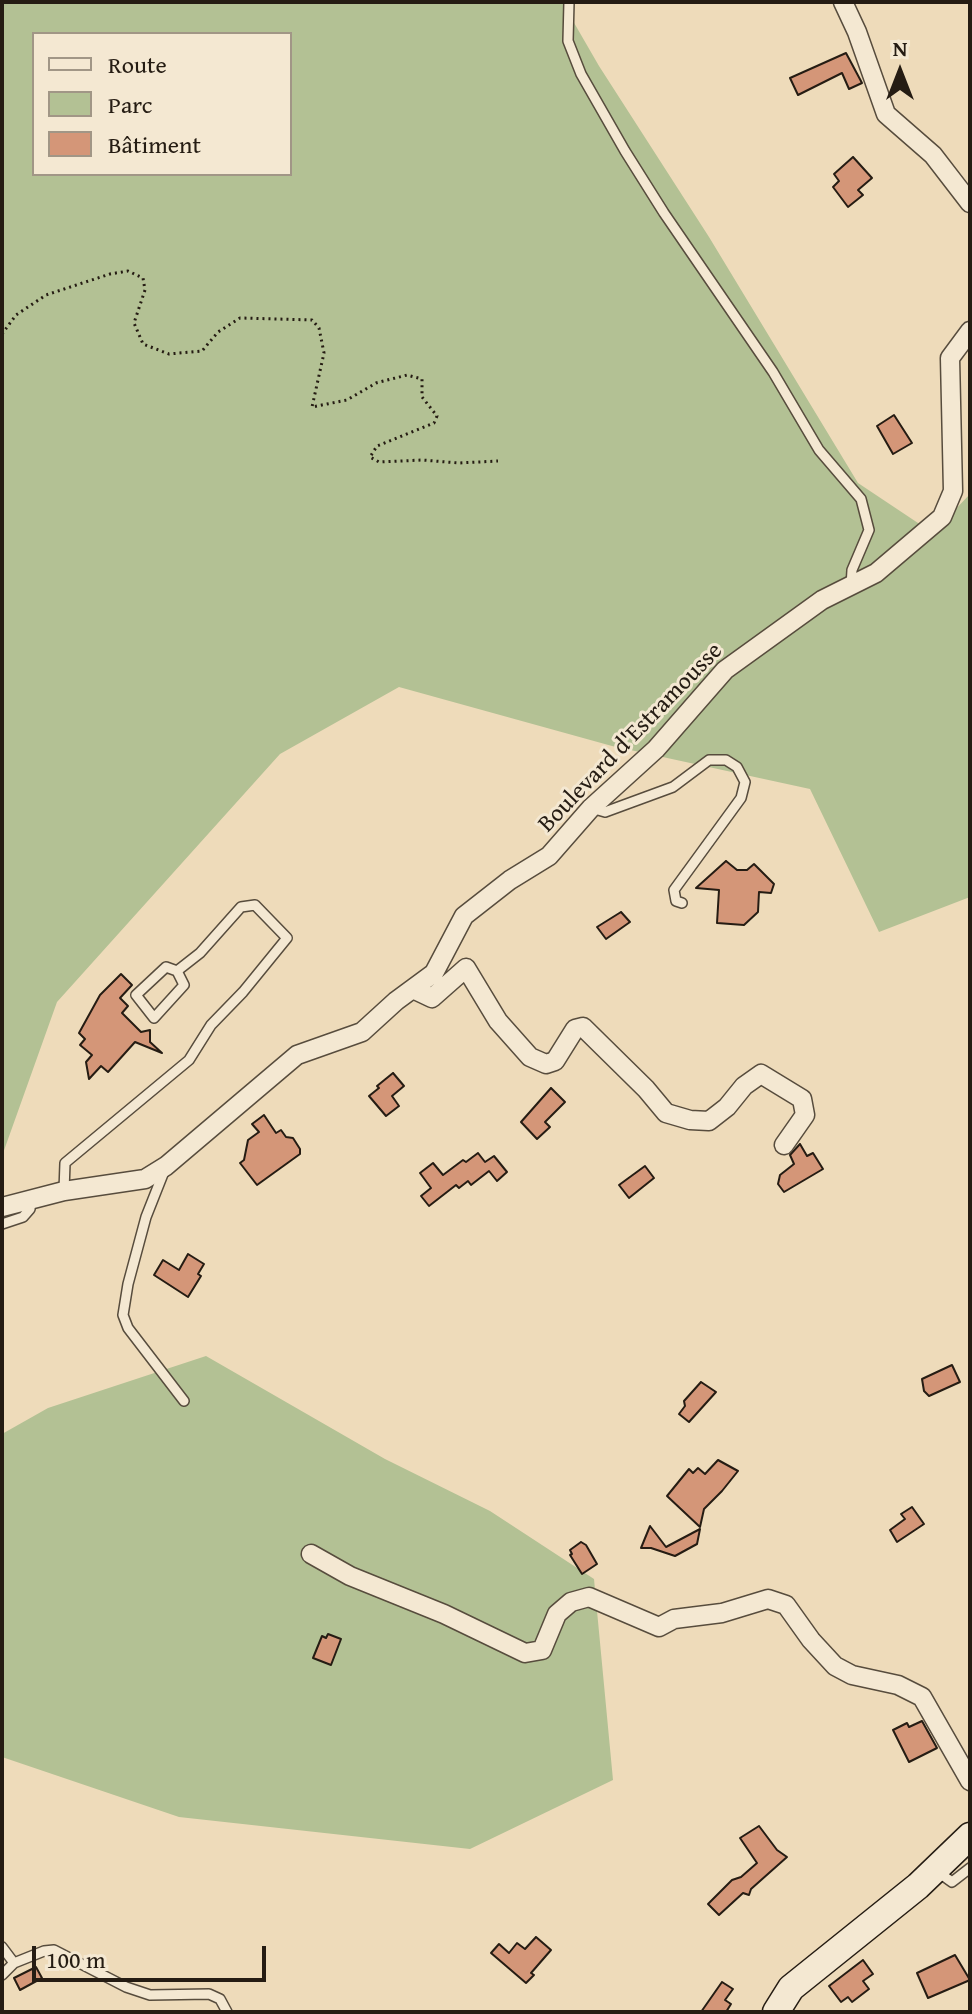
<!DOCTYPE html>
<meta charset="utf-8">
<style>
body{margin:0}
#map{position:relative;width:972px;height:2014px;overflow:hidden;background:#eedbba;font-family:"Gentium Book Plus",serif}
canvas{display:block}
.frame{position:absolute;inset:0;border:4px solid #251c13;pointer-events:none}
.legend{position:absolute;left:32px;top:32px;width:260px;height:144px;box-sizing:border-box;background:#f4e8d2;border:2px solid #a19686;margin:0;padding:10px 14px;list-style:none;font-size:24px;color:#251c13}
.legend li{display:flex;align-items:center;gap:16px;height:40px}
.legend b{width:40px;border:2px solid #a19686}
.north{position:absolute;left:860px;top:32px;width:80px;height:80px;-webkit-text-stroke:6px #f4e8d2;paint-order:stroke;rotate:0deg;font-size:22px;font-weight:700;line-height:32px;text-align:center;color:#251c13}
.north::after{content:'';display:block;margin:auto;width:28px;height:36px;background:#251c13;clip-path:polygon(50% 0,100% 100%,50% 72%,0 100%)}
.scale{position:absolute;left:32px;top:1946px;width:234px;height:36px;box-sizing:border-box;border:4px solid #251c13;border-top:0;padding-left:10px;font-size:24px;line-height:28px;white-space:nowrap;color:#251c13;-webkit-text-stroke:6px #f4e8d2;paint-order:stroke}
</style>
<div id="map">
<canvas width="972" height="2014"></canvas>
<div class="frame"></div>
<ul class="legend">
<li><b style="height:10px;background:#f4e8d2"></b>Route</li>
<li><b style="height:22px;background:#b3c194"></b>Parc</li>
<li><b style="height:22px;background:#d49678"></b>Bâtiment</li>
</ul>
<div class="north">N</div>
<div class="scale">100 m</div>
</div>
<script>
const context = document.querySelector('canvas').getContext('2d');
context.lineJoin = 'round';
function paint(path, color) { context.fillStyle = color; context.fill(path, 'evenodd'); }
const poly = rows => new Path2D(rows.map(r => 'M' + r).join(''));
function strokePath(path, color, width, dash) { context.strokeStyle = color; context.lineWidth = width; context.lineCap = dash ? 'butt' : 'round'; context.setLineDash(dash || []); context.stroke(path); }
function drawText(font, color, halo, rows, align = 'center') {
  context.font = font + ' "Gentium Book Plus",serif'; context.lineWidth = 6; context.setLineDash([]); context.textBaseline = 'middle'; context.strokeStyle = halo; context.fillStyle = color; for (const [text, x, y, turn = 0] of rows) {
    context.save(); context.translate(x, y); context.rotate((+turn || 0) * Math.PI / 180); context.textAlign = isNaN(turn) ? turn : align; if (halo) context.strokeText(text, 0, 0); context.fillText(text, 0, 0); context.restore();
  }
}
paint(poly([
 [2,2,562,2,599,66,709,237,858,483,933,533,970,494,970,897,879,932,810,789,612,746,399,687,280,754,57,1002,2,1156],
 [34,34,290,34,290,174,34,174],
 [206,1356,385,1459,490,1511,594,1579,613,1780,470,1849,179,1817,2,1757,2,1434,48,1408]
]), '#b3c194');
const building = poly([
 [846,53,862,83,849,89,842,73,798,95,790,78,846,53],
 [853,157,872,178,858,190,863,195,848,207,833,187,839,181,834,174,853,157],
 [894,415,912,443,893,454,877,426,894,415],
 [726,861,737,870,747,870,754,864,774,884,771,893,759,892,758,912,744,925,717,923,719,890,696,888,726,861],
 [621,912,630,922,606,939,597,927,621,912],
 [121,974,132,985,120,998,128,1006,122,1013,141,1032,150,1030,150,1042,162,1053,135,1042,108,1072,101,1066,89,1079,86,1062,92,1055,80,1045,85,1039,79,1033,100,995,121,974],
 [393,1073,404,1086,392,1096,399,1106,386,1116,369,1096,379,1088,377,1086,393,1073],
 [551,1088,565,1102,545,1122,550,1127,537,1139,521,1122,551,1088],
 [264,1115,276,1133,281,1130,286,1137,293,1138,300,1149,300,1154,257,1185,240,1163,244,1160,248,1140,259,1132,252,1124,264,1115],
 [800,1144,807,1156,813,1153,823,1169,784,1192,778,1184,780,1175,794,1164,790,1155,800,1144],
 [478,1153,485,1162,494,1156,507,1172,497,1181,489,1171,471,1185,468,1181,459,1188,456,1185,429,1206,421,1196,431,1188,420,1173,433,1163,443,1175,463,1160,466,1162,478,1153],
 [645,1166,654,1178,629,1198,619,1185,645,1166],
 [188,1254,204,1264,198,1274,201,1276,188,1297,154,1275,163,1260,179,1270,188,1254],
 [952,1365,960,1382,929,1396,924,1391,922,1379,952,1365],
 [701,1382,716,1392,689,1422,679,1414,685,1406,684,1401,701,1382],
 [718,1460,738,1471,722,1491,704,1509,700,1527,667,1496,689,1469,693,1473,698,1468,705,1474,718,1460],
 [912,1507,924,1524,897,1542,890,1530,905,1519,901,1514,912,1507],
 [650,1526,666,1547,700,1529,697,1544,675,1556,651,1548,641,1548,650,1526],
 [581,1542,586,1545,597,1564,582,1574,570,1555,572,1554,570,1550,581,1542],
 [328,1634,341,1639,331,1665,313,1658,322,1636,326,1638,328,1634],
 [922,1721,937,1748,909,1762,893,1730,907,1723,909,1727,922,1721],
 [759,1826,777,1850,787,1857,751,1889,749,1895,743,1893,719,1915,708,1904,732,1880,741,1877,757,1863,740,1838,759,1826],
 [536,1937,551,1950,531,1973,534,1975,526,1983,491,1953,499,1944,509,1953,517,1943,525,1949,536,1937],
 [955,1955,970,1980,928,1998,917,1973,955,1955],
 [863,1960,873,1974,863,1981,869,1989,852,2002,848,1997,841,2002,829,1986,863,1960],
 [36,1967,42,1978,20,1990,14,1978,36,1967],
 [722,1982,733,1989,725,2000,731,2004,726,2012,701,2012,722,1982]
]);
paint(building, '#d49678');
strokePath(building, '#251c13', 2);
const lane = poly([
 [569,2,568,41,581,74,625,151,664,213,773,372,819,450,861,499,869,530,852,570,851,587],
 [591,808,605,812,673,787,709,760,726,760,737,767,745,782,741,798,674,890,676,901,682,903],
 [165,1169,146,1217,128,1284,123,1315,128,1328,184,1401],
 [64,1191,65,1163,189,1060,211,1025,243,992,287,938,255,905,241,907,200,953,177,971,166,967,136,995,154,1018,184,985,177,971],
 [2,1224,23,1217,30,1209,31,1199],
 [938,1872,952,1882,970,1868],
 [2,1947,14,1963,2,1975],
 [14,1963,44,1951,54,1950,126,1987,150,1995,209,1994,220,1999,227,2012]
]);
const street = poly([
 [843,2,857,32,886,114,933,155,970,203],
 [413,989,432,998,466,968,498,1021,530,1057,546,1064,555,1061,575,1029,583,1027,646,1089,666,1113,690,1120,709,1121,727,1107,744,1086,761,1074,802,1099,805,1115,784,1145],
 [2,1207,64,1191,145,1179,166,1166,297,1055,362,1032,396,1001,434,973,464,916,510,880,549,856,591,808,656,749,725,670,822,600,876,573,942,517,953,491,950,358,970,331],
 [311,1554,350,1576,444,1614,525,1653,542,1650,557,1614,571,1602,589,1597,659,1627,674,1619,722,1613,768,1599,786,1605,811,1640,835,1666,852,1675,898,1685,922,1697,970,1781]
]);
const secondary = poly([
 [776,2012,791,1988,918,1886,970,1836]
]);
strokePath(lane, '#574c3d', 12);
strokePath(street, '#574c3d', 21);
strokePath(secondary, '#251c13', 29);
strokePath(poly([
 [2,334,16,315,46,295,110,274,128,271,143,278,145,290,134,323,143,344,169,354,202,351,218,332,240,318,312,320,319,328,324,353,312,407,347,400,376,383,407,375,422,379,422,397,437,416,434,423,377,446,370,457,379,462,422,460,459,463,498,461]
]), '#251c13', 3, [2, 4]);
strokePath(lane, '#f4e8d2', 9);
strokePath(street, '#f4e8d2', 18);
strokePath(secondary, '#f4e8d2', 26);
drawText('24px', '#251c13', '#f4e8d2', [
 ["Boulevard d'Estramousse",631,738,-46]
]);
</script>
